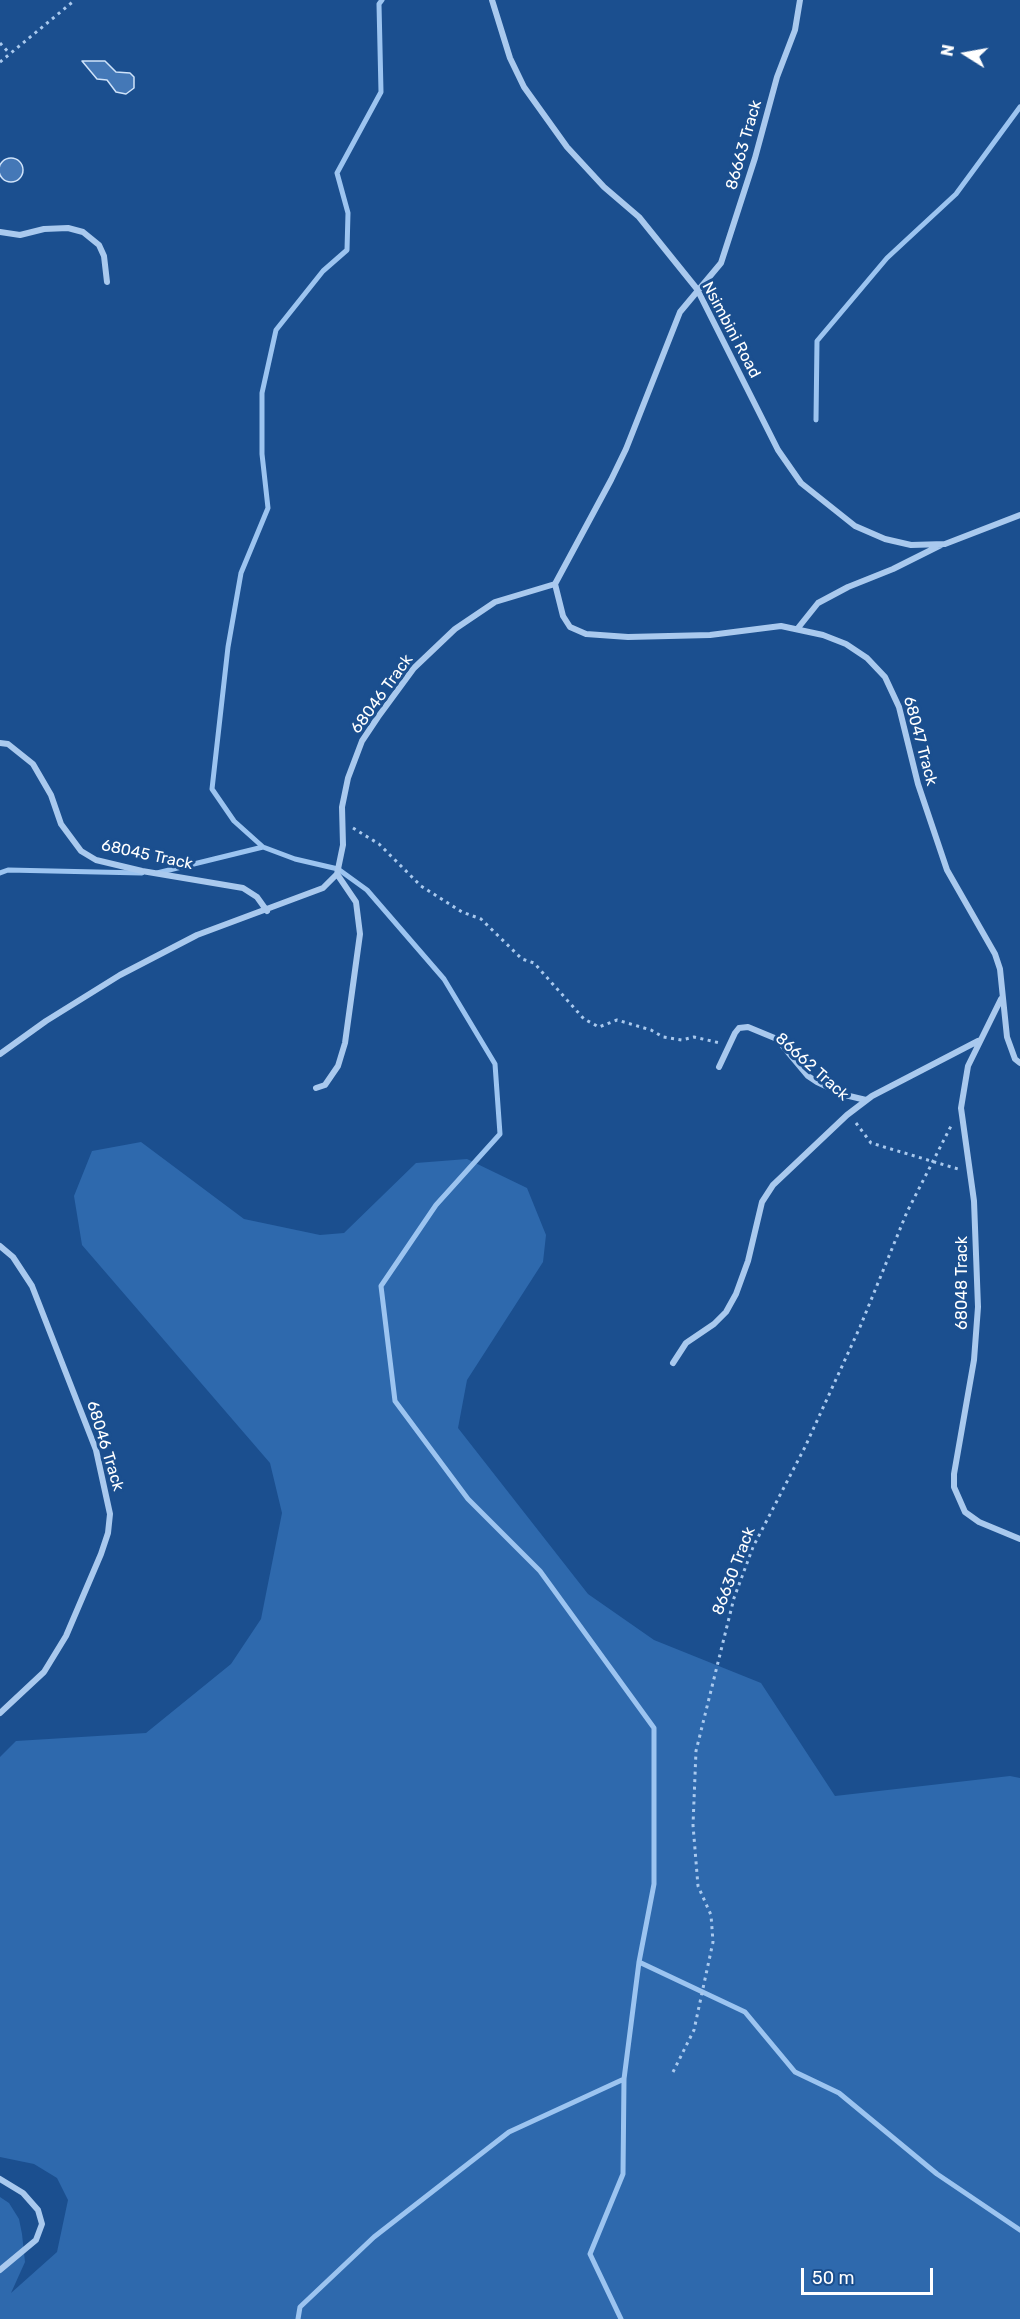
<!DOCTYPE html>
<style>
body{margin:0}
#map{position:relative;width:1020px;height:2319px;overflow:hidden;background:#1b4f8f;font-family:Rubik,sans-serif}
canvas{display:block}
.north{position:absolute;left:936px;top:24px;width:60px;height:60px;-webkit-text-stroke:4px #1b4f8f;paint-order:stroke;rotate:281deg;font-size:16px;font-weight:700;line-height:24px;text-align:center;color:#fff}
.north::after{content:'';display:block;margin:auto;width:21px;height:27px;background:#fff;clip-path:polygon(50% 0,100% 100%,50% 72%,0 100%)}
.scale{position:absolute;left:801px;top:2268px;width:132px;height:27px;box-sizing:border-box;border:3px solid #fff;border-top:0;padding-left:8px;font-size:18px;line-height:21px;white-space:nowrap;color:#fff;-webkit-text-stroke:4px #1b4f8f;paint-order:stroke}
</style>
<div id="map">
<canvas width="1020" height="2319"></canvas>
<div class="north">N</div>
<div class="scale">50 m</div>
</div>
<script>
const context = document.querySelector('canvas').getContext('2d');
context.lineJoin = 'round';
function paint(path, color) { context.fillStyle = color; context.fill(path, 'evenodd'); }
const poly = rows => new Path2D(rows.map(r => 'M' + r).join(''));
function strokePath(path, color, width, dash) { context.strokeStyle = color; context.lineWidth = width; context.lineCap = dash ? 'butt' : 'round'; context.setLineDash(dash || []); context.stroke(path); }
function drawText(font, color, halo, rows, align = 'center') {
  context.font = font + ' Rubik,sans-serif'; context.lineWidth = 6; context.setLineDash([]); context.textBaseline = 'middle'; context.strokeStyle = halo; context.fillStyle = color; for (const [text, x, y, turn = 0] of rows) {
    context.save(); context.translate(x, y); context.rotate((+turn || 0) * Math.PI / 180); context.textAlign = isNaN(turn) ? turn : align; if (halo) context.strokeText(text, 0, 0); context.fillText(text, 0, 0); context.restore();
  }
}
paint(poly([
 [141,1142,244,1219,320,1235,344,1233,416,1163,467,1159,527,1188,546,1235,543,1262,467,1380,458,1428,588,1594,654,1640,761,1683,835,1796,1010,1776,1020,1778,1020,2319,0,2319,0,2197,9,2203,19,2219,22,2234,25,2262,11,2293,57,2252,68,2200,57,2178,34,2164,0,2157,0,1757,16,1741,146,1733,231,1664,261,1619,282,1513,270,1463,82,1245,74,1196,92,1151]
]), '#2e69ad');
strokePath(poly([
 [382,0,379,4,381,92,337,173,348,213,347,250,323,271,276,330,262,393,262,454,268,508,241,573,228,647,212,789,234,821,263,847,295,859,338,869,367,890,444,979,495,1064,500,1134,436,1205,381,1286,395,1401,468,1499,540,1571,654,1728,654,1884,639,1962,624,2079,623,2174,590,2254,621,2319],
 [816,420,817,341,887,258,956,194,1020,107],
 [0,873,8,870,142,873],
 [157,873,263,847],
 [639,1962,745,2012,795,2072,839,2093,937,2174,1020,2230],
 [298,2319,300,2307,374,2237,509,2132,624,2079]
]), '#9cc4f0', 5);
const building = poly([
 [82,61,105,61,116,72,130,73,134,77,134,88,126,94,116,92,107,80,97,79,82,61],
 '-1 170a12 12 0 1 1 24 0a12 12 0 1 1-24 0Z'
]);
paint(building, '#4478b7');
strokePath(building, '#cfe3fa', 1.5);
strokePath(poly([
 [0,43,10,54],
 [0,62,75,0],
 [353,828,379,844,421,886,462,912,481,919,522,959,534,963,584,1019,599,1027,617,1020,651,1030,663,1037,682,1040,694,1037,720,1043],
 [856,1123,871,1143,958,1169],
 [673,2072,694,2030,713,1942,711,1915,698,1886,693,1825,696,1751,734,1598,753,1547,805,1447,860,1327,907,1212,951,1126]
]), '#a9c9ee', 3, [3, 4.5]);
strokePath(poly([
 [492,0,510,58,524,87,567,147,604,187,639,217,697,289,778,450,801,483,855,526,885,539,911,545,945,544,1020,515],
 [0,232,20,235,44,229,68,228,83,232,99,245,104,256,107,282],
 [555,584,563,616,570,627,586,634,628,637,710,635,781,626,823,635,846,644,867,658,885,677,899,707,918,784,947,870,995,954,1000,969,1007,1037,1015,1059,1020,1063],
 [798,628,818,603,848,587,893,569,941,545],
 [0,743,8,744,33,764,51,795,61,824,81,851,96,860,142,871,243,888,257,897,267,911],
 [1001,999,968,1066,961,1108,974,1201,978,1307,974,1360,954,1474,954,1487,965,1512,979,1522,1020,1539],
 [0,1054,46,1021,120,975,197,935,323,888,337,874,343,845,342,807,348,778,362,741,378,717,414,668,455,629,495,602,555,584,611,480,626,449,680,312,721,263,755,158,777,77,795,30,800,0],
 [719,1067,735,1033,739,1028,748,1027,777,1039,808,1076,817,1082,845,1095,866,1100],
 [316,1088,325,1085,338,1066,345,1043,360,934,356,902,337,874],
 [0,1246,13,1257,32,1286,96,1450,110,1514,108,1533,101,1554,66,1636,44,1672,0,1713],
 [673,1363,686,1343,714,1324,726,1312,736,1294,748,1261,762,1202,773,1185,847,1115,872,1096,978,1041],
 [0,2179,23,2193,38,2210,42,2224,36,2240,0,2270]
]), '#a9c9ee', 6);
drawText('16px', '#fff', '#1b4f8f', [
 ["86663 Track",744,145,-74],
 ["Nsimbini Road",731,330,62],
 ["68046 Track",382,694,-54],
 ["68047 Track",920,741,75],
 ["68045 Track",147,855,12],
 ["86662 Track",812,1067,42],
 ["68048 Track",962,1283,-90],
 ["68046 Track",105,1446,73],
 ["86630 Track",734,1571,-69]
]);
</script>
